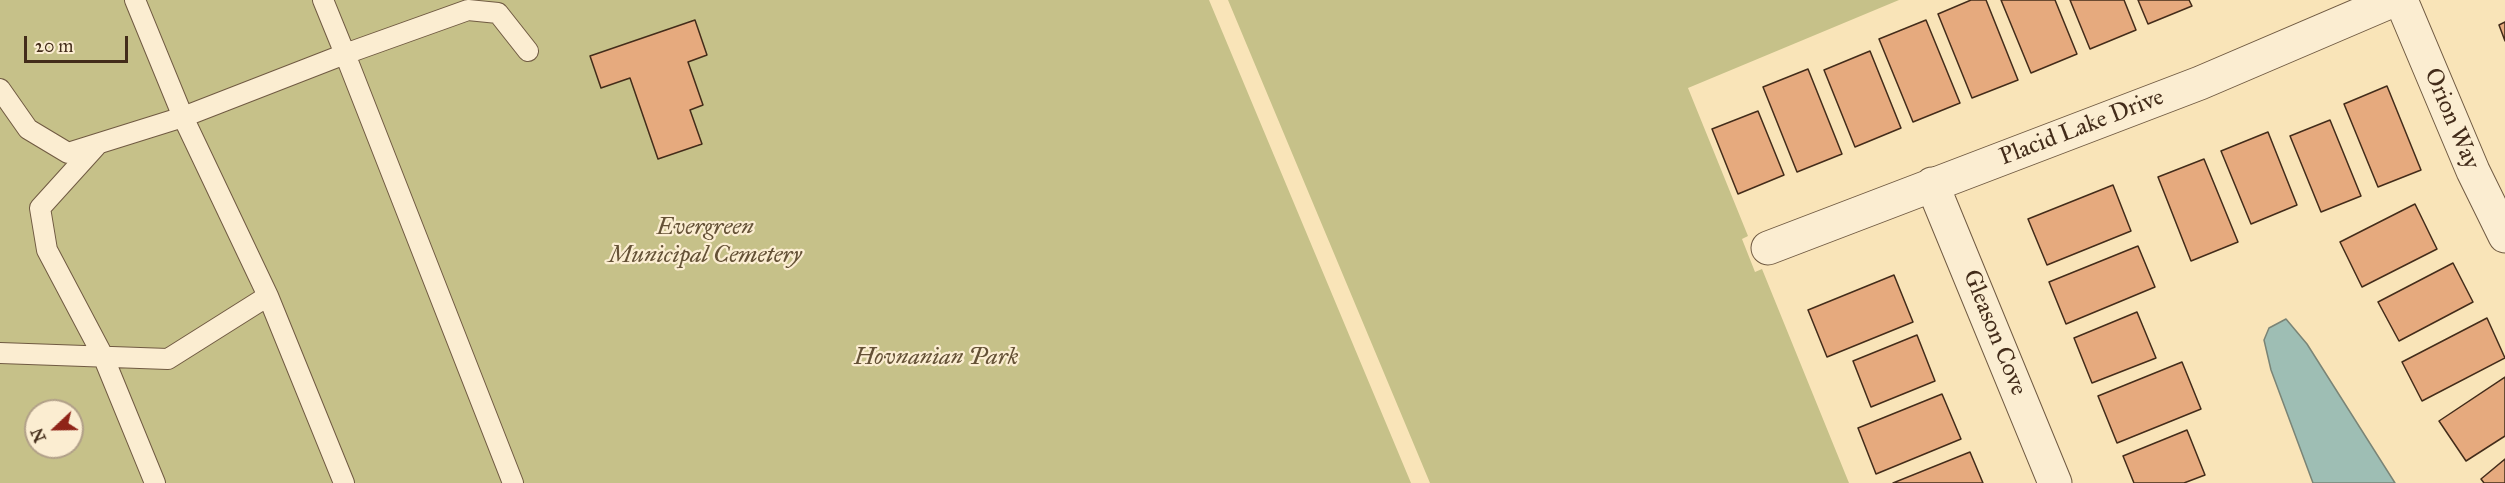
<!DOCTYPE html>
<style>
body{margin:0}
#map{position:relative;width:2505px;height:483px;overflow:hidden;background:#f9e4b8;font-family:"IM FELL Great Primer",serif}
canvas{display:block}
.north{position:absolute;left:24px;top:399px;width:60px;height:60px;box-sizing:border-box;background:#fbedd1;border:2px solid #b1a088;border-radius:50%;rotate:248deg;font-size:16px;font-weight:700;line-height:24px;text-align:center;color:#432c1a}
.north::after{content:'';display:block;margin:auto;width:21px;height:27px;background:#8f2418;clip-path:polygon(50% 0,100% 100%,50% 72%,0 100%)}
.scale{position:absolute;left:24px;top:36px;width:104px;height:27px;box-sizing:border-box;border:3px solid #432c1a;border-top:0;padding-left:8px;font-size:18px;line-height:21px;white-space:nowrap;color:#432c1a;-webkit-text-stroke:4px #fbedd1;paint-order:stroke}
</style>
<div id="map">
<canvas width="2505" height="483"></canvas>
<div class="north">N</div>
<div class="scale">20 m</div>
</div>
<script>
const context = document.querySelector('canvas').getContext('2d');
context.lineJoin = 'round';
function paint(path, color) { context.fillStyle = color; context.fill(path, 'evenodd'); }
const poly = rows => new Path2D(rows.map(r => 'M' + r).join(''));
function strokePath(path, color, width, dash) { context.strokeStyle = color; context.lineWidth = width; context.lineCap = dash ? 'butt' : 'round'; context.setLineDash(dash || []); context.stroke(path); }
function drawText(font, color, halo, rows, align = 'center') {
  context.font = font + ' "IM FELL Great Primer",serif'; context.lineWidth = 4.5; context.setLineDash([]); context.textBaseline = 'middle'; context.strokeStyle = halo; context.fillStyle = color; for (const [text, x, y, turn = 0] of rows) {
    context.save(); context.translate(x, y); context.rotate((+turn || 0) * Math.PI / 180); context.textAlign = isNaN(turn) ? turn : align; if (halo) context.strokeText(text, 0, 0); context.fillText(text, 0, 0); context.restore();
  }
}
paint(poly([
 [0,0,1209,0,1411,483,0,483],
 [36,411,72,411,72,447,36,447],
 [1228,0,1899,0,1688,88,1748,236,1742,239,1755,272,1762,269,1849,483,1430,483]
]), '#c6c189');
const water = poly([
 [2286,319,2307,344,2395,483,2313,483,2271,370,2264,340,2269,328,2286,319]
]);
paint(water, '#9ebeb4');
strokePath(water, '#7a8476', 1.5);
const building = poly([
 [1971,0,1986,0,2018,80,1972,98,1938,14,1971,0],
 [2001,0,2055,0,2077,54,2031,73,2001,0],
 [2070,0,2124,0,2136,30,2090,49,2070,0],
 [2138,0,2189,0,2192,6,2148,24,2138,0],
 [695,20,707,55,688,62,703,105,690,110,702,144,658,159,630,78,601,88,590,56,695,20],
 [1926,20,1960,103,1913,122,1879,39,1926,20],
 [2505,22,2505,41,2499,25,2505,22],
 [1870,51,1901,128,1855,147,1824,70,1870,51],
 [1808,69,1842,154,1797,172,1763,87,1808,69],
 [2387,86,2421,170,2378,187,2344,104,2387,86],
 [1758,111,1784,175,1738,194,1712,129,1758,111],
 [2330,120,2361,196,2321,212,2290,136,2330,120],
 [2268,132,2297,205,2251,224,2221,151,2268,132],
 [2204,159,2238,242,2191,261,2158,177,2204,159],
 [2113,185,2131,231,2047,265,2028,219,2113,185],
 [2415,204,2437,249,2362,287,2340,242,2415,204],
 [2138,246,2155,287,2066,324,2049,282,2138,246],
 [2453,263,2473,302,2399,341,2378,302,2453,263],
 [1894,275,1913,322,1827,357,1808,310,1894,275],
 [2137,312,2156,358,2092,383,2074,338,2137,312],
 [2487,318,2505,358,2422,401,2402,362,2487,318],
 [1917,335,1935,381,1871,407,1853,361,1917,335],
 [2182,362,2201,409,2117,443,2098,396,2182,362],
 [2505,377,2505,436,2466,461,2439,421,2505,377],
 [1942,394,1961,439,1876,474,1858,428,1942,394],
 [2187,430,2205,475,2184,483,2134,483,2123,456,2187,430],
 [1970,452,1983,483,1893,483,1970,452],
 [2505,459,2505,483,2484,483,2481,479,2505,459]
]);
paint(building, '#e6aa7e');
strokePath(building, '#432c1a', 1.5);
const lane = poly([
 [323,0,345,54,468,10,498,13,528,51],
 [0,89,28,129,68,153,183,117,345,54,513,483],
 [97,145,40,208,47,250,103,356,155,483],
 [268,296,344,483],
 [0,353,168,359,268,296,183,117,135,0]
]);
const street = poly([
 [2401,0,2473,171,2505,236],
 [1932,184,2055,483],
 [1768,248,2200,83,2394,0]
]);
strokePath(lane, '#705a42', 22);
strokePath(street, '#705a42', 35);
strokePath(lane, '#fbedd1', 20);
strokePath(street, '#fbedd1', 33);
drawText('24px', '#432c1a', '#fbedd1', [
 ["Orion Way",2451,119,67],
 ["Placid Lake Drive",2082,128,-21],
 ["Gleason Cove",1994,333,68]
]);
drawText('italic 24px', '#645136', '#fbedd1', [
 ["Evergreen",705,228],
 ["Municipal Cemetery",705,256],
 ["Hovnanian Park",936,358]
]);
</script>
